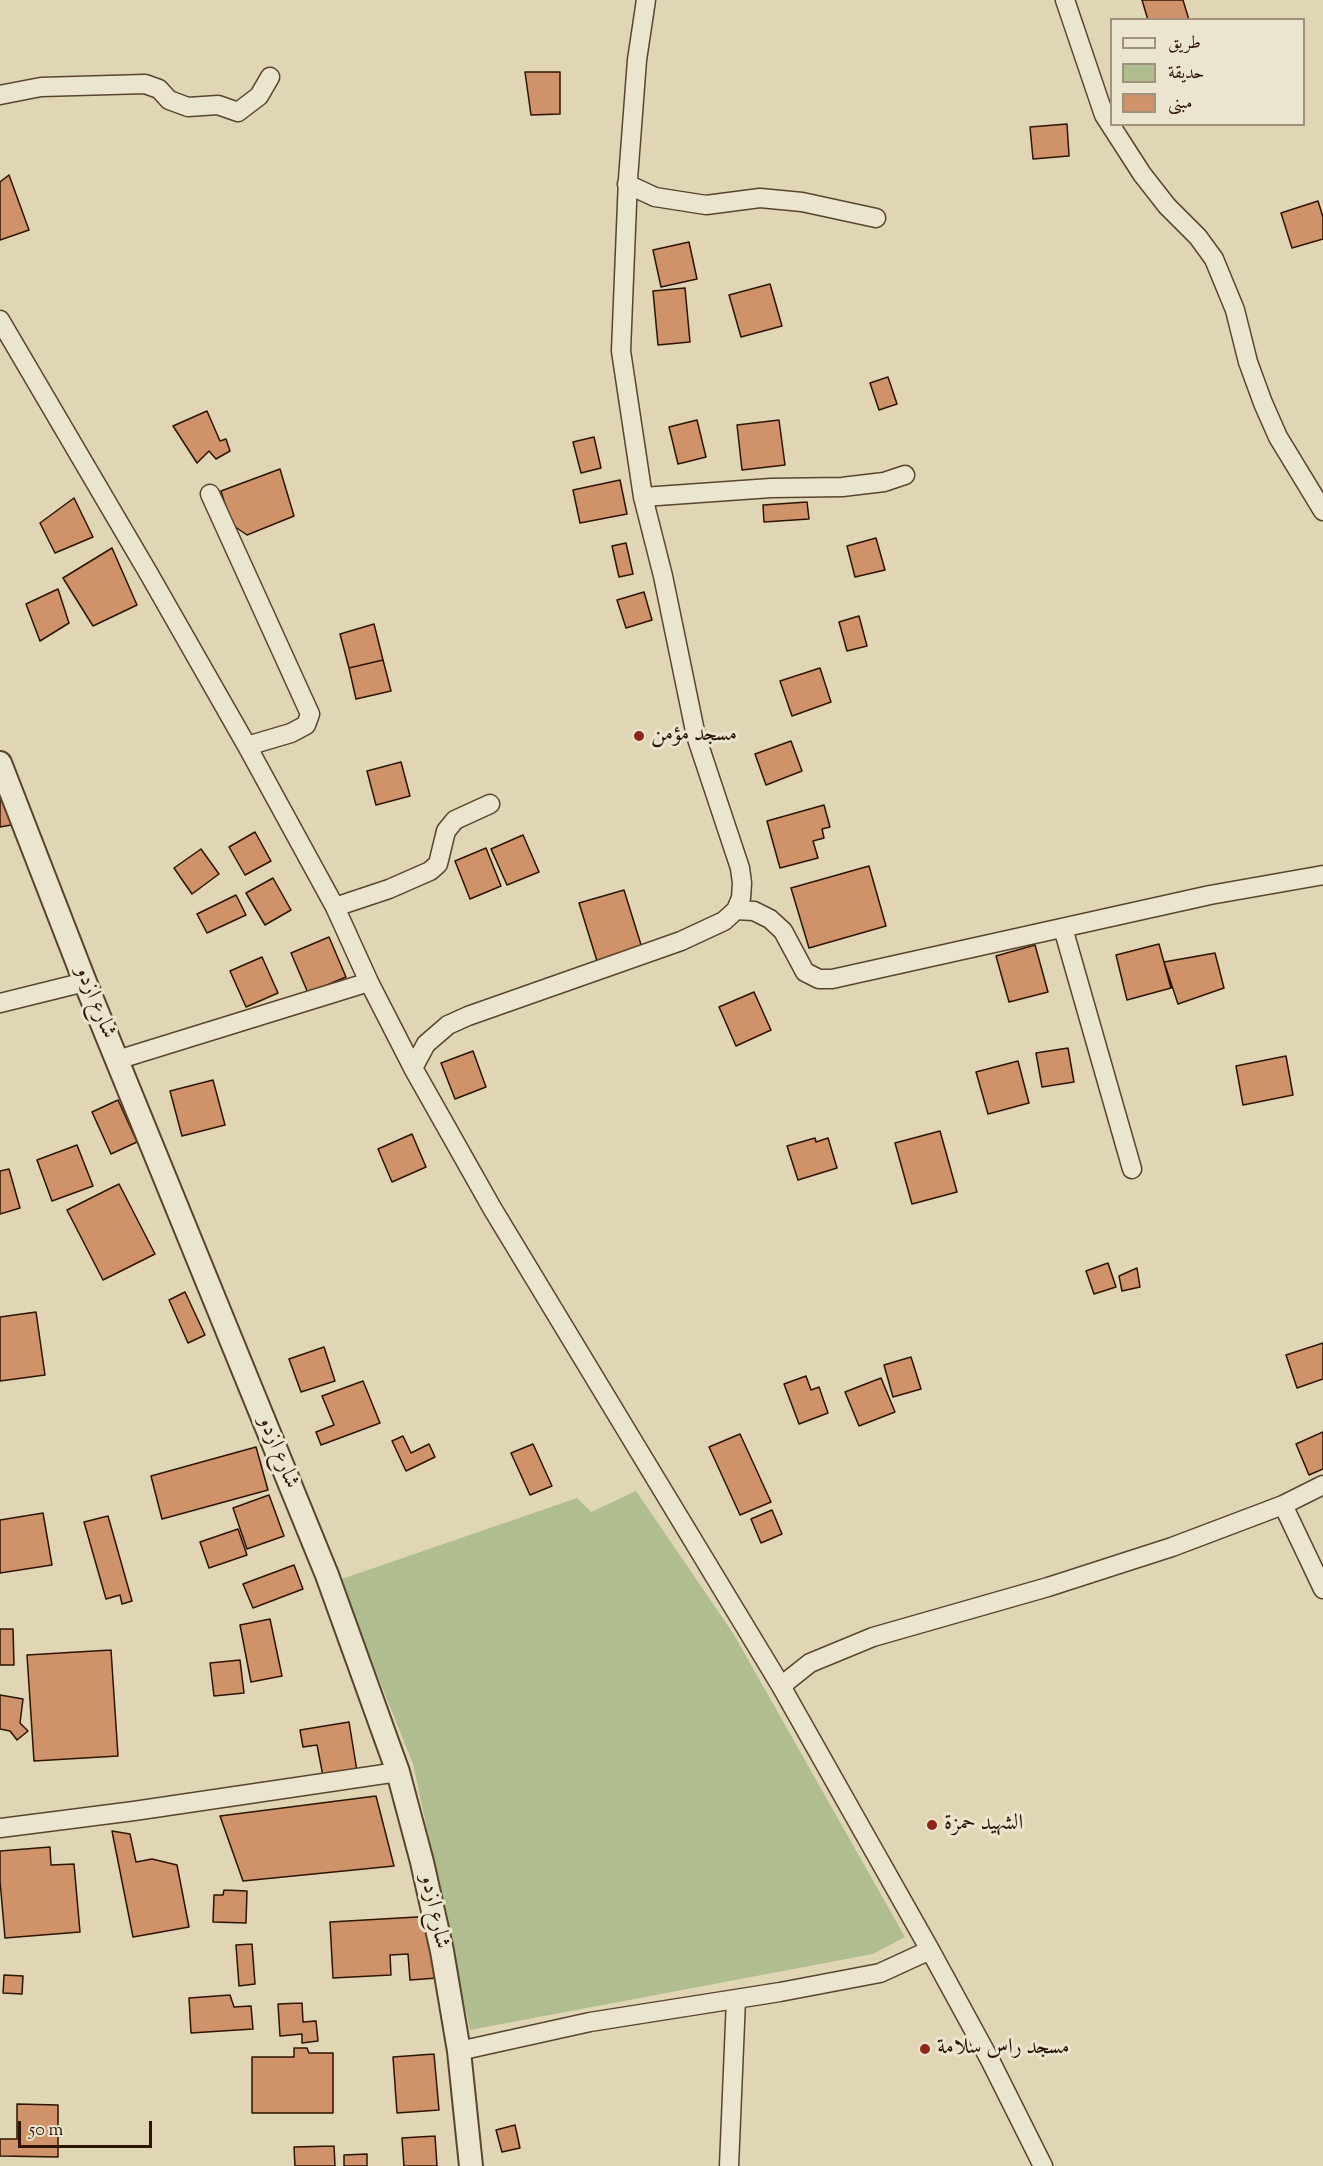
<!DOCTYPE html>
<meta charset="utf-8">
<style>
body{margin:0}
#map{position:relative;width:1323px;height:2166px;overflow:hidden;background:#e0d6b5;font-family:"Sorts Mill Goudy",Amiri,serif}
canvas{display:block}
.legend{position:absolute;left:1110px;top:18px;width:195px;height:108px;box-sizing:border-box;background:#ebe4cf;border:2px solid #9f917d;margin:0;padding:8px 10px;list-style:none;font-size:18px;color:#2c1401}
.legend li{display:flex;align-items:center;gap:12px;height:30px}
.legend b{width:30px;border:2px solid #9f917d}
.scale{position:absolute;left:18px;top:2121px;width:134px;height:27px;box-sizing:border-box;border:3px solid #2c1401;border-top:0;padding-left:8px;font-size:18px;line-height:21px;white-space:nowrap;color:#2c1401;-webkit-text-stroke:4px #ebe4cf;paint-order:stroke}
</style>
<div id="map">
<canvas width="1323" height="2166"></canvas>
<ul class="legend">
<li><b style="height:8px;background:#ebe4cf"></b>طريق</li>
<li><b style="height:16px;background:#b0be8f"></b>حديقة</li>
<li><b style="height:16px;background:#d09269"></b>مبنى</li>
</ul>
<div class="scale">50 m</div>
</div>
<script>
const context = document.querySelector('canvas').getContext('2d');
context.lineJoin = 'round';
function paint(path, color) { context.fillStyle = color; context.fill(path, 'evenodd'); }
const poly = rows => new Path2D(rows.map(r => 'M' + r).join(''));
function strokePath(path, color, width, dash) { context.strokeStyle = color; context.lineWidth = width; context.lineCap = dash ? 'butt' : 'round'; context.setLineDash(dash || []); context.stroke(path); }
function drawText(font, color, halo, rows, align = 'center') {
  context.font = font + ' "Sorts Mill Goudy",Amiri,serif'; context.lineWidth = 6; context.setLineDash([]); context.textBaseline = 'middle'; context.strokeStyle = halo; context.fillStyle = color; for (const [text, x, y, turn = 0] of rows) {
    context.save(); context.translate(x, y); context.rotate((+turn || 0) * Math.PI / 180); context.textAlign = isNaN(turn) ? turn : align; if (halo) context.strokeText(text, 0, 0); context.fillText(text, 0, 0); context.restore();
  }
}
paint(poly([
 [636,1491,733,1633,905,1937,873,1954,470,2030,413,1764,339,1580,577,1498,591,1512]
]), '#b0be8f');
const building = poly([
 [1142,0,1183,0,1189,20,1148,20,1142,0],
 [525,72,560,72,560,114,531,115,525,72],
 [1067,124,1069,156,1033,159,1030,127,1067,124],
 [9,175,29,230,0,240,0,182,9,175],
 [1318,201,1323,217,1323,239,1292,248,1281,213,1318,201],
 [689,242,697,279,661,287,653,250,689,242],
 [770,284,782,326,741,337,729,295,770,284],
 [685,288,690,342,658,345,653,291,685,288],
 [888,377,897,404,879,410,870,383,888,377],
 [207,411,220,441,226,439,230,451,216,459,209,451,197,463,173,426,207,411],
 [697,420,706,457,678,464,669,427,697,420],
 [779,420,785,465,742,470,737,425,779,420],
 [594,437,601,468,581,473,573,442,594,437],
 [280,469,294,516,247,535,231,524,221,491,280,469],
 [620,480,627,514,580,523,573,490,620,480],
 [74,498,93,537,55,553,40,523,74,498],
 [807,502,809,519,764,522,763,505,807,502],
 [876,538,885,570,855,577,847,546,876,538],
 [626,543,633,574,619,577,612,546,626,543],
 [112,548,137,605,93,626,63,578,112,548],
 [58,589,69,623,40,641,26,604,58,589],
 [644,592,652,620,626,628,617,600,644,592],
 [859,616,867,646,847,651,839,622,859,616],
 [374,624,383,660,349,668,340,634,374,624],
 [383,660,391,691,356,699,349,668,383,660],
 [820,668,831,702,792,716,780,681,820,668],
 [791,741,802,771,766,785,755,754,791,741],
 [401,762,410,796,376,805,367,771,401,762],
 [0,766,11,825,0,827,0,766],
 [824,805,830,827,822,829,824,838,813,841,818,858,780,868,767,821,824,805],
 [255,832,271,861,245,875,229,847,255,832],
 [523,835,539,872,507,885,491,849,523,835],
 [486,848,501,886,470,899,455,861,486,848],
 [201,849,219,874,192,894,174,868,201,849],
 [869,866,886,926,809,948,791,888,869,866],
 [273,878,291,910,265,925,246,893,273,878],
 [624,890,642,948,597,961,579,903,624,890],
 [236,895,246,915,207,933,197,914,236,895],
 [329,937,346,977,308,993,291,953,329,937],
 [1159,944,1171,988,1127,1000,1116,955,1159,944],
 [1035,945,1048,992,1009,1002,996,956,1035,945],
 [1215,953,1224,988,1178,1004,1164,962,1215,953],
 [262,957,278,993,246,1007,230,971,262,957],
 [754,992,771,1030,736,1046,719,1007,754,992],
 [1068,1048,1074,1082,1042,1087,1036,1053,1068,1048],
 [473,1051,486,1087,455,1099,441,1063,473,1051],
 [1286,1056,1293,1095,1243,1105,1236,1066,1286,1056],
 [1018,1061,1029,1103,988,1114,976,1072,1018,1061],
 [213,1080,225,1125,182,1136,170,1091,213,1080],
 [118,1100,137,1142,111,1154,92,1112,118,1100],
 [940,1131,957,1192,912,1204,895,1143,940,1131],
 [412,1134,426,1167,392,1182,378,1149,412,1134],
 [815,1138,816,1142,828,1138,837,1168,798,1180,787,1146,815,1138],
 [77,1145,93,1186,52,1201,37,1160,77,1145],
 [9,1169,20,1208,0,1214,0,1171,9,1169],
 [119,1184,155,1254,103,1280,67,1210,119,1184],
 [1108,1263,1116,1287,1094,1294,1086,1271,1108,1263],
 [1137,1268,1140,1287,1122,1291,1119,1276,1137,1268],
 [185,1292,205,1335,188,1343,169,1300,185,1292],
 [36,1312,45,1375,0,1381,0,1317,36,1312],
 [1323,1343,1323,1379,1297,1388,1286,1355,1323,1343],
 [324,1347,335,1381,301,1392,289,1359,324,1347],
 [911,1357,921,1389,893,1397,884,1365,911,1357],
 [806,1376,811,1390,819,1387,828,1413,799,1424,784,1384,806,1376],
 [881,1378,895,1412,859,1426,845,1392,881,1378],
 [363,1381,380,1423,321,1445,316,1432,334,1425,322,1396,363,1381],
 [1323,1432,1323,1469,1309,1475,1296,1444,1323,1432],
 [740,1434,771,1502,740,1515,709,1447,740,1434],
 [403,1436,411,1453,429,1444,435,1457,406,1471,392,1441,403,1436],
 [533,1444,552,1486,530,1495,511,1453,533,1444],
 [256,1447,268,1490,162,1519,151,1476,256,1447],
 [269,1495,284,1536,247,1549,233,1508,269,1495],
 [772,1510,782,1534,761,1543,751,1519,772,1510],
 [43,1513,52,1565,0,1573,0,1520,43,1513],
 [108,1516,132,1601,122,1604,120,1595,106,1599,84,1522,108,1516],
 [238,1529,247,1555,209,1568,200,1542,238,1529],
 [294,1565,303,1589,253,1608,243,1584,294,1565],
 [270,1619,282,1676,251,1682,240,1625,270,1619],
 [0,1629,13,1629,14,1665,0,1665,0,1629],
 [111,1650,118,1756,34,1761,27,1655,111,1650],
 [240,1660,244,1693,214,1696,210,1663,240,1660],
 [0,1695,23,1699,20,1723,28,1731,17,1740,10,1731,0,1729,0,1695],
 [349,1722,357,1771,323,1776,317,1745,303,1747,300,1730,349,1722],
 [376,1796,394,1866,243,1881,220,1816,376,1796],
 [112,1831,130,1834,136,1862,152,1859,177,1865,189,1927,133,1937,112,1831],
 [50,1847,51,1865,74,1864,80,1932,5,1938,0,1881,0,1851,50,1847],
 [224,1890,247,1891,246,1923,213,1922,214,1895,223,1895,224,1890],
 [434,1916,437,1978,410,1980,408,1954,390,1955,391,1975,333,1978,330,1922,434,1916],
 [252,1944,255,1984,239,1986,236,1945,252,1944],
 [4,1975,23,1976,22,1994,3,1993,4,1975],
 [230,1995,234,2007,251,2006,253,2029,191,2033,189,1998,230,1995],
 [302,2003,303,2022,316,2021,318,2041,302,2043,302,2034,280,2036,278,2004,302,2003],
 [294,2048,307,2048,309,2053,333,2053,333,2113,252,2113,252,2057,294,2057,294,2048],
 [434,2054,439,2110,397,2113,393,2057,434,2054],
 [17,2104,58,2105,58,2157,0,2156,0,2139,17,2139,17,2104],
 [515,2125,520,2148,502,2152,496,2130,515,2125],
 [435,2136,437,2166,404,2166,402,2138,435,2136],
 [334,2146,335,2166,295,2166,294,2147,334,2146],
 [367,2154,367,2166,344,2166,344,2155,367,2154]
]);
paint(building, '#d09269');
strokePath(building, '#2c1401', 1.5);
const minor = poly([
 [1065,0,1104,115,1142,174,1167,206,1198,237,1214,259,1235,310,1248,362,1263,403,1278,437,1323,511],
 [0,95,41,87,145,84,159,89,169,100,188,107,218,105,238,112,259,96,270,77],
 [627,184,655,197,706,205,760,198,802,202,876,218],
 [0,320,149,574,247,746,335,907,369,982,413,1068,492,1208,781,1686,930,1950,990,2060,1043,2166],
 [210,494,310,714,306,725,291,733,247,746],
 [643,497,771,488,842,487,884,482,905,475],
 [335,907,389,889,430,871,438,864,446,831,455,820,490,804],
 [736,910,754,911,770,919,783,931,805,972,819,979,832,979,1210,895,1323,875],
 [1063,928,1132,1169],
 [0,1003,85,982],
 [117,1060,369,982],
 [413,1068,426,1044,448,1025,468,1016,681,941,724,921,736,910,741,898,742,883,740,868,696,736,663,576,643,497,621,351,628,179,637,60,646,0],
 [1283,1505,1323,1589],
 [781,1686,810,1663,873,1637,1048,1587,1172,1547,1283,1505,1323,1485],
 [0,1828,134,1811,398,1772],
 [459,2051,590,2022,780,1992,880,1973,930,1950],
 [729,2166,736,1999]
]);
const tertiary = poly([
 [0,763,85,982,327,1575,398,1772,422,1862,442,1951,459,2051,471,2166]
]);
strokePath(minor, '#59442e', 21);
strokePath(tertiary, '#59442e', 26);
strokePath(minor, '#ebe4cf', 18);
strokePath(tertiary, '#ebe4cf', 22);
for (const [x, y, r, color] of [
 [639,736,6,"#8f2418"],
 [932,1825,6,"#8f2418"],
 [925,2049,6,"#8f2418"]
]) { const dot = new Path2D(); dot.arc(x, y, r, 0, 2 * Math.PI); context.fillStyle = color; context.fill(dot); strokePath(dot, '#ebe4cf', 2); }
drawText('22px', '#2c1401', '#ebe4cf', [
 ["مسجد مؤمن",651,736],
 ["الشهيد حمزة",944,1825],
 ["مسجد راس سلامة",937,2049]
], 'left');
drawText('22px', '#2c1401', '#ebe4cf', [
 ["شارع ازدو",94,1003,68],
 ["شارع ازدو",277,1453,68],
 ["شارع ازدو",433,1912,78]
]);
</script>
